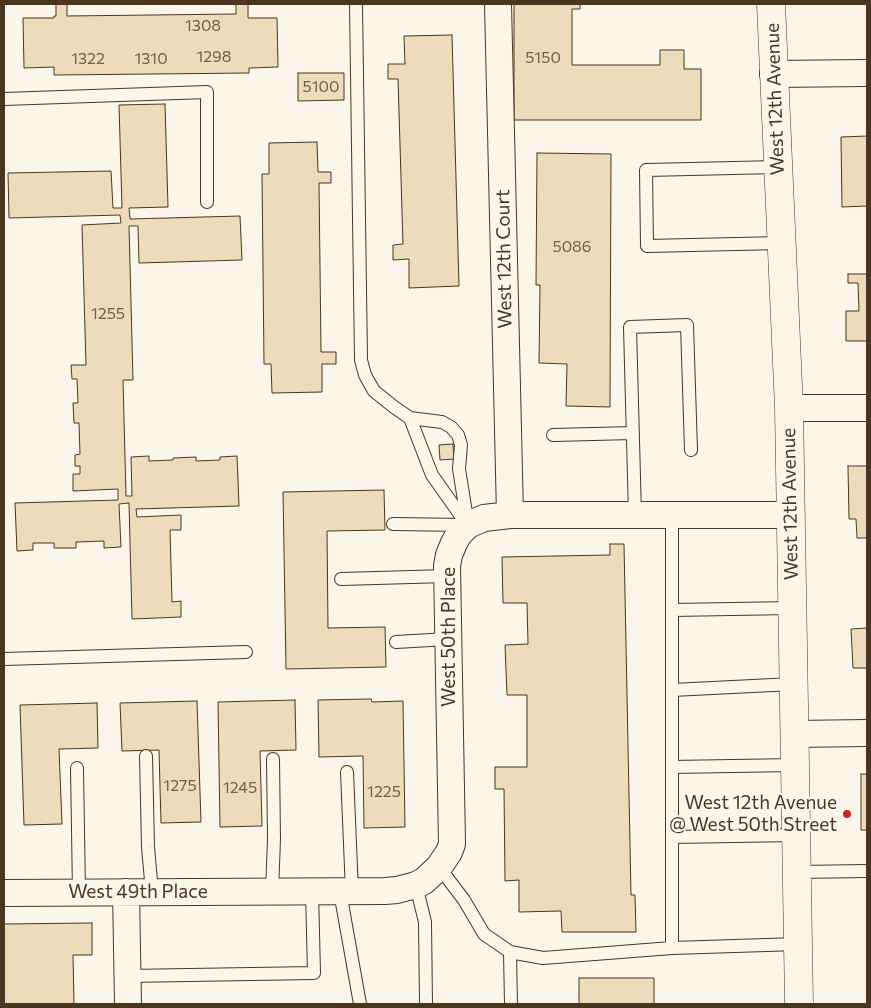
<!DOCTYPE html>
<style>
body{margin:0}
#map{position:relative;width:871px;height:1008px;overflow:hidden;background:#fbf6e9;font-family:Commissioner,sans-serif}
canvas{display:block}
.frame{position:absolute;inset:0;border:5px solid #4a3520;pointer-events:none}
</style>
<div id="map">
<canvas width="871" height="1008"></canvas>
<div class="frame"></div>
</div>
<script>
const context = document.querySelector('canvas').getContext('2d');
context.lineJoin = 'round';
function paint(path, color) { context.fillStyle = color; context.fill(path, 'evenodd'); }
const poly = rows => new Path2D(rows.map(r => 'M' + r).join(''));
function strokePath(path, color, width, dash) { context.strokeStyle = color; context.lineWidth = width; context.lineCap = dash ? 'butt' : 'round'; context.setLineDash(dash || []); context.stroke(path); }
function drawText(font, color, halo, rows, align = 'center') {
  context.font = font + ' Commissioner,sans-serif'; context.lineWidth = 4; context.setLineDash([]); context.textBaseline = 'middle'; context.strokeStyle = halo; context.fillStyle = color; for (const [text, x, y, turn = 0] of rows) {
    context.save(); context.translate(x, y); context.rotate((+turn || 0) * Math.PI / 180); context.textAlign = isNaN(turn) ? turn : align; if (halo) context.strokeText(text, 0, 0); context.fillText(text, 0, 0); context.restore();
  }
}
const building = poly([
 [56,4,67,4,67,16,236,14,236,4,248,4,248,18,277,18,278,67,249,68,249,73,54,75,54,67,24,68,23,18,54,18,54,16,56,16,56,4],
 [514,4,580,4,580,9,572,9,572,65,660,65,660,50,684,50,684,69,701,69,701,120,514,120,514,4],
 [452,35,459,286,409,288,409,259,393,260,393,245,403,244,398,79,388,79,388,64,405,64,404,36,452,35],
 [298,73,344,73,344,100,298,101,298,73],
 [165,104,168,207,129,208,130,219,240,216,242,260,139,263,138,226,129,226,133,380,123,380,126,496,132,496,131,457,149,456,149,461,173,460,173,458,196,457,196,461,220,460,220,457,237,456,239,506,136,509,137,517,181,515,181,530,170,530,172,602,181,601,181,617,132,619,129,503,119,504,121,547,104,548,104,541,76,542,76,548,54,548,54,543,33,543,33,550,17,551,15,503,118,500,118,489,73,491,73,474,80,474,80,466,75,466,75,455,80,454,79,423,74,423,73,403,78,403,77,379,72,379,71,365,86,365,82,225,121,223,120,215,9,218,8,173,111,171,113,208,122,208,119,105,165,104],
 [867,136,867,206,842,207,841,137,867,136],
 [317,142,318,172,331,172,331,183,319,183,321,352,336,352,336,364,322,364,322,392,272,393,271,364,264,364,262,174,269,174,269,143,317,142],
 [537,153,611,154,610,407,566,406,567,364,539,363,540,285,536,285,537,153],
 [848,274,867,274,867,341,846,341,846,311,859,311,858,283,848,283,848,274],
 [453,444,454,459,440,460,439,445,453,444],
 [848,466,867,466,867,538,857,538,856,519,849,519,848,466],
 [384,490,385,530,327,531,328,628,385,627,386,667,286,669,283,492,384,490],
 [610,544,624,544,631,895,635,895,636,932,562,932,561,911,519,912,519,880,505,881,504,789,495,789,495,767,527,767,527,695,507,695,505,645,528,644,527,603,503,603,502,557,610,555,610,544],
 [867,628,867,668,853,668,851,629,867,628],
 [371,699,372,702,403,701,405,827,364,828,363,756,319,757,318,700,371,699],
 [295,700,296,750,260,751,262,826,220,827,218,702,295,700],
 [197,701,201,822,161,823,159,750,122,751,120,703,197,701],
 [97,703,98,748,59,749,62,824,24,825,20,705,97,703],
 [861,774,867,774,867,830,861,830,861,774],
 [92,923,92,955,73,955,74,1004,4,1004,4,924,92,923],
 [579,978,654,978,654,1004,579,1004,579,978]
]);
paint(building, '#ecdcbc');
strokePath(building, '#4a3520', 1);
const lane = poly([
 [356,4,361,360,365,375,374,391,394,407,410,418,442,422,451,427,458,435,461,445,459,469,468,525],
 [4,99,207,92,207,202],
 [778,167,646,170,647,246,781,243],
 [410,418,432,475,466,523],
 [553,435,633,433],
 [635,515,630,327,687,325,691,450],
 [672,516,672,948],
 [393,524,465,525],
 [341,579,447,576],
 [672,610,792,608],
 [396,642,448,639],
 [4,659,246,652],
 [672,690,793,684],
 [146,756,148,847,152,892],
 [672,767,794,765],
 [77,768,79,893],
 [347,772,352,892],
 [672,837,796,835],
 [439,867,464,900,484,934,510,952,543,958,672,948,798,944],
 [796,872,867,871],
 [416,885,425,922,426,1004],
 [272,892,274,839,273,759],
 [340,892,360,1004],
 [510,952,511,1004],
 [127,976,314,973,312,892]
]);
const street = poly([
 [498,4,510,515],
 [773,74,867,73],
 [789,408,867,408],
 [794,734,867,733],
 [126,892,128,1004],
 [4,893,385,891,397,890,416,885,424,881,439,867,449,852,452,844,447,566,449,555,454,543,459,534,468,525,484,518,510,515,791,515]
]);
const secondary = poly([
 [771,4,789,408,799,1004]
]);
strokePath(lane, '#4a3520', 14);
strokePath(street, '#4a3520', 28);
strokePath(secondary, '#4a3520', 29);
strokePath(lane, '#fbf6e9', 12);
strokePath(street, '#fbf6e9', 26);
strokePath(secondary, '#fbf6e9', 28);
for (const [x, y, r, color] of [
 [847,814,5,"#c62828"]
]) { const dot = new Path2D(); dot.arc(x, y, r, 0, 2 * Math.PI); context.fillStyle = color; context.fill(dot); strokePath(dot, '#fbf6e9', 2); }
drawText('16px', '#725f47', null, [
 ["1308",203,26],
 ["1298",214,57],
 ["5150",543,58],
 ["1322",88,59],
 ["1310",151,59],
 ["5100",321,87],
 ["5086",572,247],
 ["1255",108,314],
 ["1275",180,786],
 ["1245",240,788],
 ["1225",384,792]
]);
drawText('19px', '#4a3520', '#fbf6e9', [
 ["West 12th Avenue",775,99,-92],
 ["West 12th Court",504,259,-91],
 ["West 12th Avenue",790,504,-91],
 ["West 50th Place",449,637,-90],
 ["West 49th Place",138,892]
]);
drawText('19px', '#4a3520', '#fbf6e9', [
 ["West 12th Avenue",837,803],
 ["@ West 50th Street",837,825]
], 'right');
</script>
